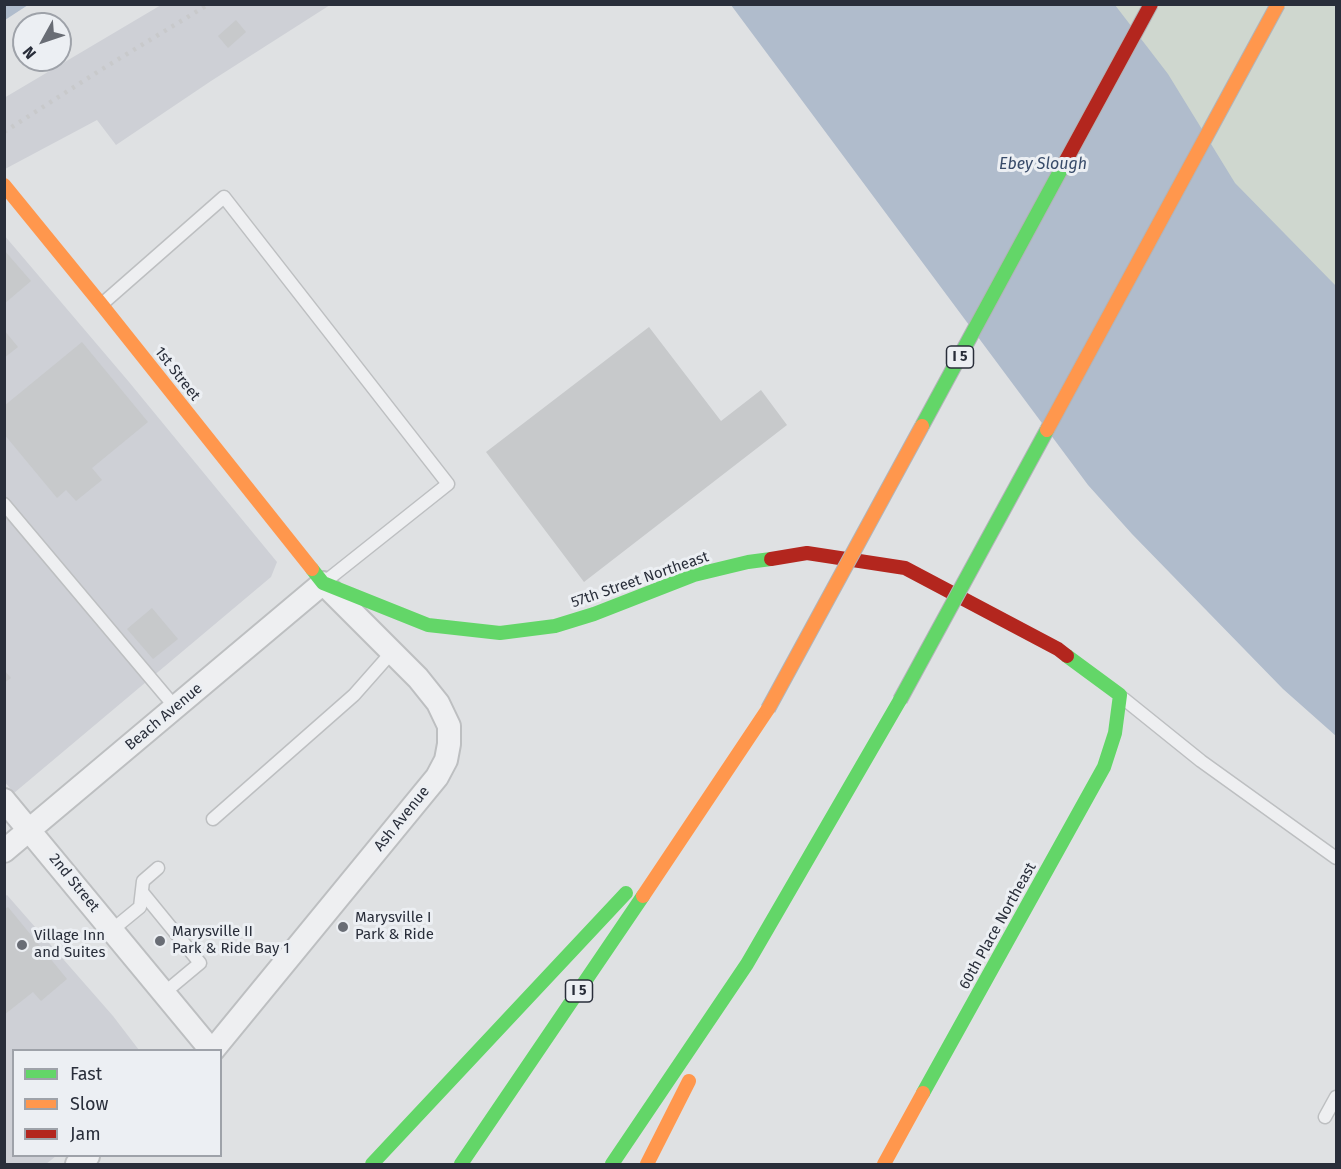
<!DOCTYPE html>
<style>
body{margin:0}
#map{position:relative;width:1341px;height:1169px;overflow:hidden;background:#dfe1e3;font-family:"Fira Sans",sans-serif}
canvas{display:block}
.frame{position:absolute;inset:0;border:6px solid #292e3a;pointer-events:none}
.legend{position:absolute;left:12px;top:1049px;width:210px;height:108px;box-sizing:border-box;background:#eceff3;border:2px solid #9ea2a9;margin:0;padding:8px 10px;list-style:none;font-size:18px;color:#292e3a}
.legend li{display:flex;align-items:center;gap:12px;height:30px}
.legend b{width:30px;border:2px solid #9ea2a9}
.north{position:absolute;left:12px;top:12px;width:60px;height:60px;box-sizing:border-box;background:#eceff3;border:2px solid #9ea2a9;border-radius:50%;rotate:230deg;font-size:16px;font-weight:700;line-height:24px;text-align:center;color:#292e3a}
.north::after{content:'';display:block;margin:auto;width:21px;height:27px;background:#696d75;clip-path:polygon(50% 0,100% 100%,50% 72%,0 100%)}
</style>
<div id="map">
<canvas width="1341" height="1169"></canvas>
<div class="frame"></div>
<ul class="legend">
<li><b style="height:8px;background:#63d668"></b>Fast</li>
<li><b style="height:8px;background:#ff974d"></b>Slow</li>
<li><b style="height:8px;background:#b3261e"></b>Jam</li>
</ul>
<div class="north">N</div>
</div>
<script>
const context = document.querySelector('canvas').getContext('2d');
context.lineJoin = 'round';
function paint(path, color) { context.fillStyle = color; context.fill(path, 'evenodd'); }
const poly = rows => new Path2D(rows.map(r => 'M' + r).join(''));
function strokePath(path, color, width, dash) { context.strokeStyle = color; context.lineWidth = width; context.lineCap = dash ? 'butt' : 'round'; context.setLineDash(dash || []); context.stroke(path); }
function drawText(font, color, halo, rows, align = 'center') {
  context.font = font + ' "Fira Sans",sans-serif'; context.lineWidth = 6; context.setLineDash([]); context.textBaseline = 'middle'; context.strokeStyle = halo; context.fillStyle = color; for (const [text, x, y, turn = 0] of rows) {
    context.save(); context.translate(x, y); context.rotate((+turn || 0) * Math.PI / 180); context.textAlign = isNaN(turn) ? turn : align; if (halo) context.strokeText(text, 0, 0); context.fillText(text, 0, 0); context.restore();
  }
}
paint(poly([
 [161,5,330,5,211,81,116,145,97,120,5,169,4,98],
 [4,235,129,382,277,562,271,577,14,793,4,781],
 [7,895,113,1016,139,1050,14,1050,14,1156,56,1156,46,1164,5,1164,4,897]
]), '#ced0d6');
paint(poly([
 [1083,5,1336,5,1336,334]
]), '#cfd7cf');
paint(poly([
 [5,4,28,4,28,5,5,20],
 [731,5,1115,5,1168,74,1235,183,1336,286,1336,736,1283,689,1132,534,1088,485]
]), '#b0bccc');
paint(poly([
 [236,20,246,32,228,48,218,36],
 [4,250,31,281,4,304],
 [649,327,721,421,761,390,787,425,584,582,486,452],
 [4,330,18,347,4,358],
 [82,342,148,422,92,468,102,480,76,501,66,490,57,498,4,434,4,406],
 [152,608,178,639,153,659,127,629],
 [4,670,11,678,4,683],
 [8,907,67,979,41,1001,33,992,4,1015,4,910]
]), '#c7c9cb');
const lane = poly([
 [102,304,224,197,448,484,326,581],
 [4,504,175,707],
 [1124,699,1201,761,1336,858],
 [213,819,354,695,392,652],
 [142,892,200,963,164,993],
 [112,930,140,907,143,881,158,868],
 [1325,1117,1336,1097]
]);
const street = poly([
 [4,800,211,1050],
 [4,851,323,583,418,678,438,703,449,726,449,744,446,760,437,777,213,1050],
 [77,1164,88,1156]
]);
strokePath(lane, '#bdbfc1', 15);
strokePath(street, '#bdbfc1', 26);
strokePath(lane, '#eeeff1', 12);
strokePath(street, '#eeeff1', 22);
strokePath(poly([
 [312,569,323,583,428,625,500,633,555,626,594,614,694,575,748,562,771,559],
 [923,1093,1104,767,1115,733,1120,695,1067,656],
 [372,1164,626,893],
 [461,1164,643,896],
 [612,1164,747,964,900,700]
]), '#63d668', 14);
strokePath(poly([
 [4,185,101,304,312,569],
 [643,896,768,709],
 [647,1164,689,1081],
 [884,1164,923,1093]
]), '#ff974d', 14);
strokePath(poly([
 [771,559,807,553,905,568,1058,649,1067,656]
]), '#b3261e', 14);
strokePath(poly([
 [4,132,99,71,209,4]
]), '#c8c9cb', 4.5, [3, 6]);
const fastBridge = poly([
 [922,426,1064,164],
 [900,700,1047,430]
]);
const slowBridge = poly([
 [1047,430,1278,4],
 [768,709,922,426]
]);
const jamBridge = poly([
 [1064,164,1151,4]
]);
strokePath(fastBridge, '#b2b4b8', 16, []);
strokePath(slowBridge, '#b2b4b8', 16, []);
strokePath(jamBridge, '#b2b4b8', 16, []);
strokePath(fastBridge, '#63d668', 14);
strokePath(slowBridge, '#ff974d', 14);
strokePath(jamBridge, '#b3261e', 14);
for (const [x, y, r, color] of [
 [343,927,6,"#696d75"],
 [160,941,6,"#696d75"],
 [22,945,6,"#696d75"]
]) { const dot = new Path2D(); dot.arc(x, y, r, 0, 2 * Math.PI); context.fillStyle = color; context.fill(dot); strokePath(dot, '#eceff3', 2); }
for (const [x, y, w] of [
 [960,357,27],
 [579,991,27]
]) { const box = new Path2D(); box.roundRect(x - w / 2, y - 11, w, 22, 4.5); context.fillStyle = '#eceff3'; context.fill(box); strokePath(box, '#292e3a', 1.5); }
drawText('bold 14px', '#292e3a', null, [
 ["I 5",960,357],
 ["I 5",579,991]
]);
drawText('15px', '#292e3a', '#eceff3', [
 ["1st Street",177,374,52],
 ["57th Street Northeast",640,580,-19],
 ["Beach Avenue",164,717,-40],
 ["Ash Avenue",402,819,-51],
 ["2nd Street",74,883,51],
 ["60th Place Northeast",998,926,-61]
]);
drawText('15px', '#292e3a', '#eceff3', [
 ["Marysville I",355,918],
 ["Park & Ride",355,935],
 ["Marysville II",172,932],
 ["Park & Ride Bay 1",172,949],
 ["Village Inn",34,936],
 ["and Suites",34,953]
], 'left');
drawText('italic 16px', '#384b69', '#eceff3', [
 ["Ebey Slough",1043,165]
]);
</script>
